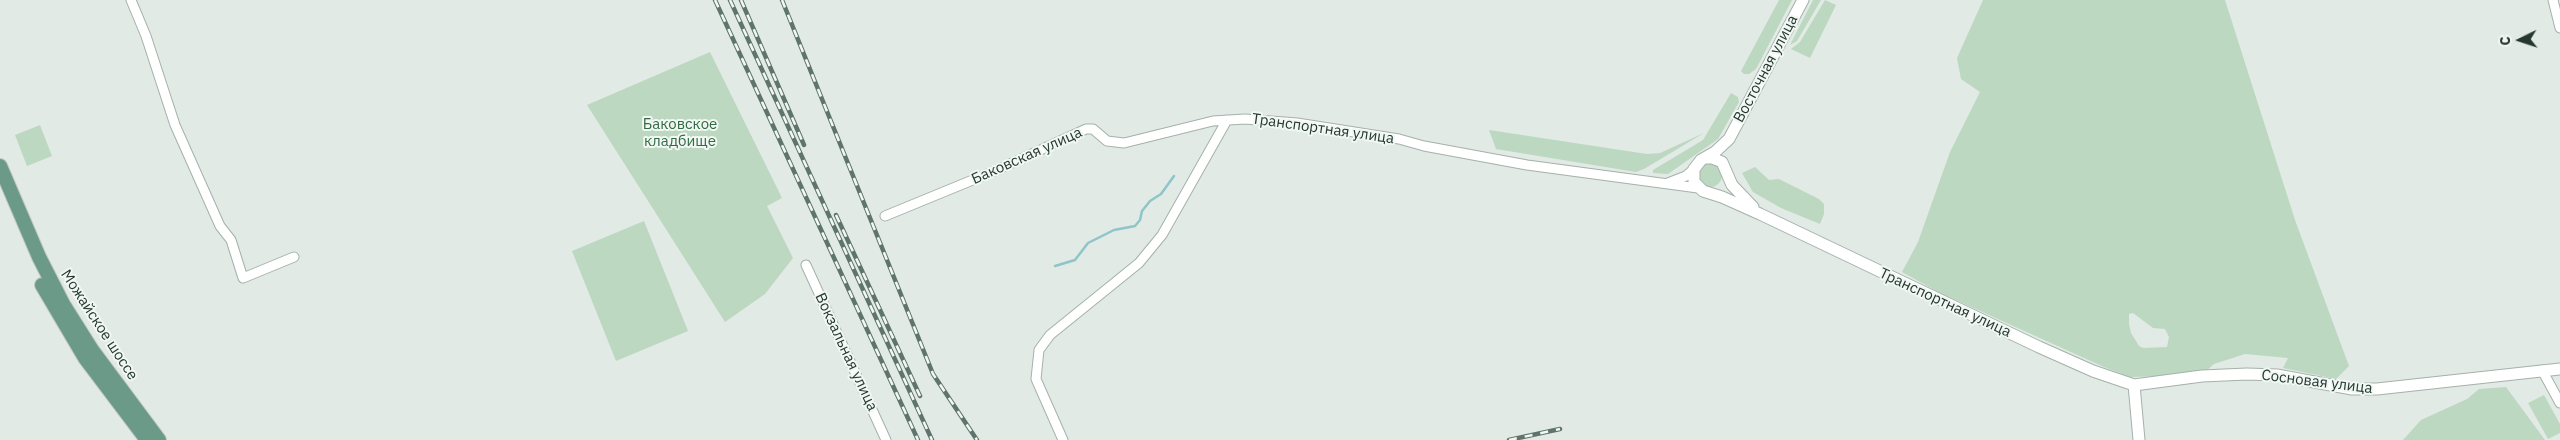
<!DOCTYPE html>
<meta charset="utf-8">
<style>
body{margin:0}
#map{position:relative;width:2560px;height:440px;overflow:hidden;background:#e1eae5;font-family:"IBM Plex Sans",sans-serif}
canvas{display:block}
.north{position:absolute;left:2495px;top:15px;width:50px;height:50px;-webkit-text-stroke:4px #f1f7f3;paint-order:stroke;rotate:266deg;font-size:14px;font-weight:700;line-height:20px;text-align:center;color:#243831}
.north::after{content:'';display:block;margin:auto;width:18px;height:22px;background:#243831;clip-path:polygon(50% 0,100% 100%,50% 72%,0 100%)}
</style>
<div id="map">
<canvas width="2560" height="440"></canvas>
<div class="north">С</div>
</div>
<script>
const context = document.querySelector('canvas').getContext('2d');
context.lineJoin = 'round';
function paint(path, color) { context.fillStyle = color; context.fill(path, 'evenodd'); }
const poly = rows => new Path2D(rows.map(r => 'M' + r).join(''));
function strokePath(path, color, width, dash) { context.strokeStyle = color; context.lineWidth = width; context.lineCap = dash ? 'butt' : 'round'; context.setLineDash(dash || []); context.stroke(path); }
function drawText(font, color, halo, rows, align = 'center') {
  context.font = font + ' "IBM Plex Sans",sans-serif'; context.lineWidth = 4; context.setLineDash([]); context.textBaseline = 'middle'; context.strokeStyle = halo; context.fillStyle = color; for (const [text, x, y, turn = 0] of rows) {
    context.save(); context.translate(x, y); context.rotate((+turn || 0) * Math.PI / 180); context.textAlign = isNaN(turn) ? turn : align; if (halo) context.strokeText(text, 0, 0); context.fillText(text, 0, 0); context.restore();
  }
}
paint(poly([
 [1779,0,1792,0,1756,69,1749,74,1744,74,1741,71],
 [1813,0,1821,0,1797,41,1790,45],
 [1825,0,1836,5,1810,58,1791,49,1800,42],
 [1983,0,2225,0,2295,220,2349,366,2336,379,2283,368,2288,358,2245,354,2214,364,2206,371,2167,376,2130,377,2104,367,1938,292,1902,272,1918,242,1950,152,1980,92,1961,79,1957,58],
 [2133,313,2153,328,2165,329,2169,337,2167,347,2143,348,2139,346,2131,333,2129,324,2129,314],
 [710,52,782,198,767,206,793,258,765,294,725,322,587,105],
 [1731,93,1738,97,1739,102,1718,139,1668,174,1653,173,1653,170,1703,140],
 [40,125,52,156,27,166,15,135],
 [1489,130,1647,154,1660,153,1704,133,1644,169,1636,172,1496,149],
 '1698 175a12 12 0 1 1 24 0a12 12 0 1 1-24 0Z',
 [1755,167,1769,180,1779,179,1819,199,1824,204,1824,214,1820,224,1781,208,1753,192,1742,173],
 [644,221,688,331,616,361,572,251],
 [2506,387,2545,440,2403,440,2421,420,2467,399,2479,389],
 [2544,395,2560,424,2560,433,2548,439,2528,403]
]), '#bcd8c1');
strokePath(poly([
 [1055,266,1075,260,1088,243,1114,230,1135,226,1140,220,1142,211,1150,201,1161,194,1174,176]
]), '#8fc5c9', 2.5);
const minor = poly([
 [131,0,146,36,175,125,220,226,231,240,243,278,294,257],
 [2553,0,2560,28],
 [1668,183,1686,176,1694,169],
 [885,216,997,170,1086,129,1093,129,1107,141,1124,143,1213,121,1245,119,1297,123,1399,139,1424,146,1527,165,1698,188],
 [806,265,886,440],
 [2542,370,2560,403],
 [1063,440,1036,379,1039,350,1050,335,1139,263,1162,235,1227,120]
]);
const tertiary = poly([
 [1803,0,1729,139,1715,152,1701,160,1694,169,1694,182,1703,191,1722,197,1760,214,2039,347,2093,371,2134,385,2202,376,2247,374,2277,375,2352,389,2377,389,2560,369],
 [1706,158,1712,158,1722,162,1732,185,1753,207],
 [2134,385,2139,440]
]);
const primary = poly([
 [0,166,39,257,63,304,92,350,159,440],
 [42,285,85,358,147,440]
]);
strokePath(minor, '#a5b1ab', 11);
strokePath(tertiary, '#a5b1ab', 13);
strokePath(primary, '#c2c7c5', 16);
strokePath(minor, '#fff', 9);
strokePath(tertiary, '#fff', 11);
strokePath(primary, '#6b9a89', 14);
const rail = poly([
 [715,0,918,440],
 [730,0,932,440],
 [741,0,804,145],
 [782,0,933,374,977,440],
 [836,215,920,396],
 [1509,440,1560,429]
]);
strokePath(rail, '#5e746c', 4.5);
strokePath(rail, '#f1f7f3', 2.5, [8]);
drawText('15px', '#243831', '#f1f7f3', [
 ["Восточная улица",1766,69,-62],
 ["Транспортная улица",1323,129,8],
 ["Баковская улица",1027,156,-24],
 ["Транспортная улица",1945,303,25],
 ["Можайское шоссе",99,325,57],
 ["Вокзальная улица",846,352,65],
 ["Сосновая улица",2317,382,7]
]);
drawText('15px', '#336a43', '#f1f7f3', [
 ["Баковское",680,125],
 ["кладбище",680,142]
]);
</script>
